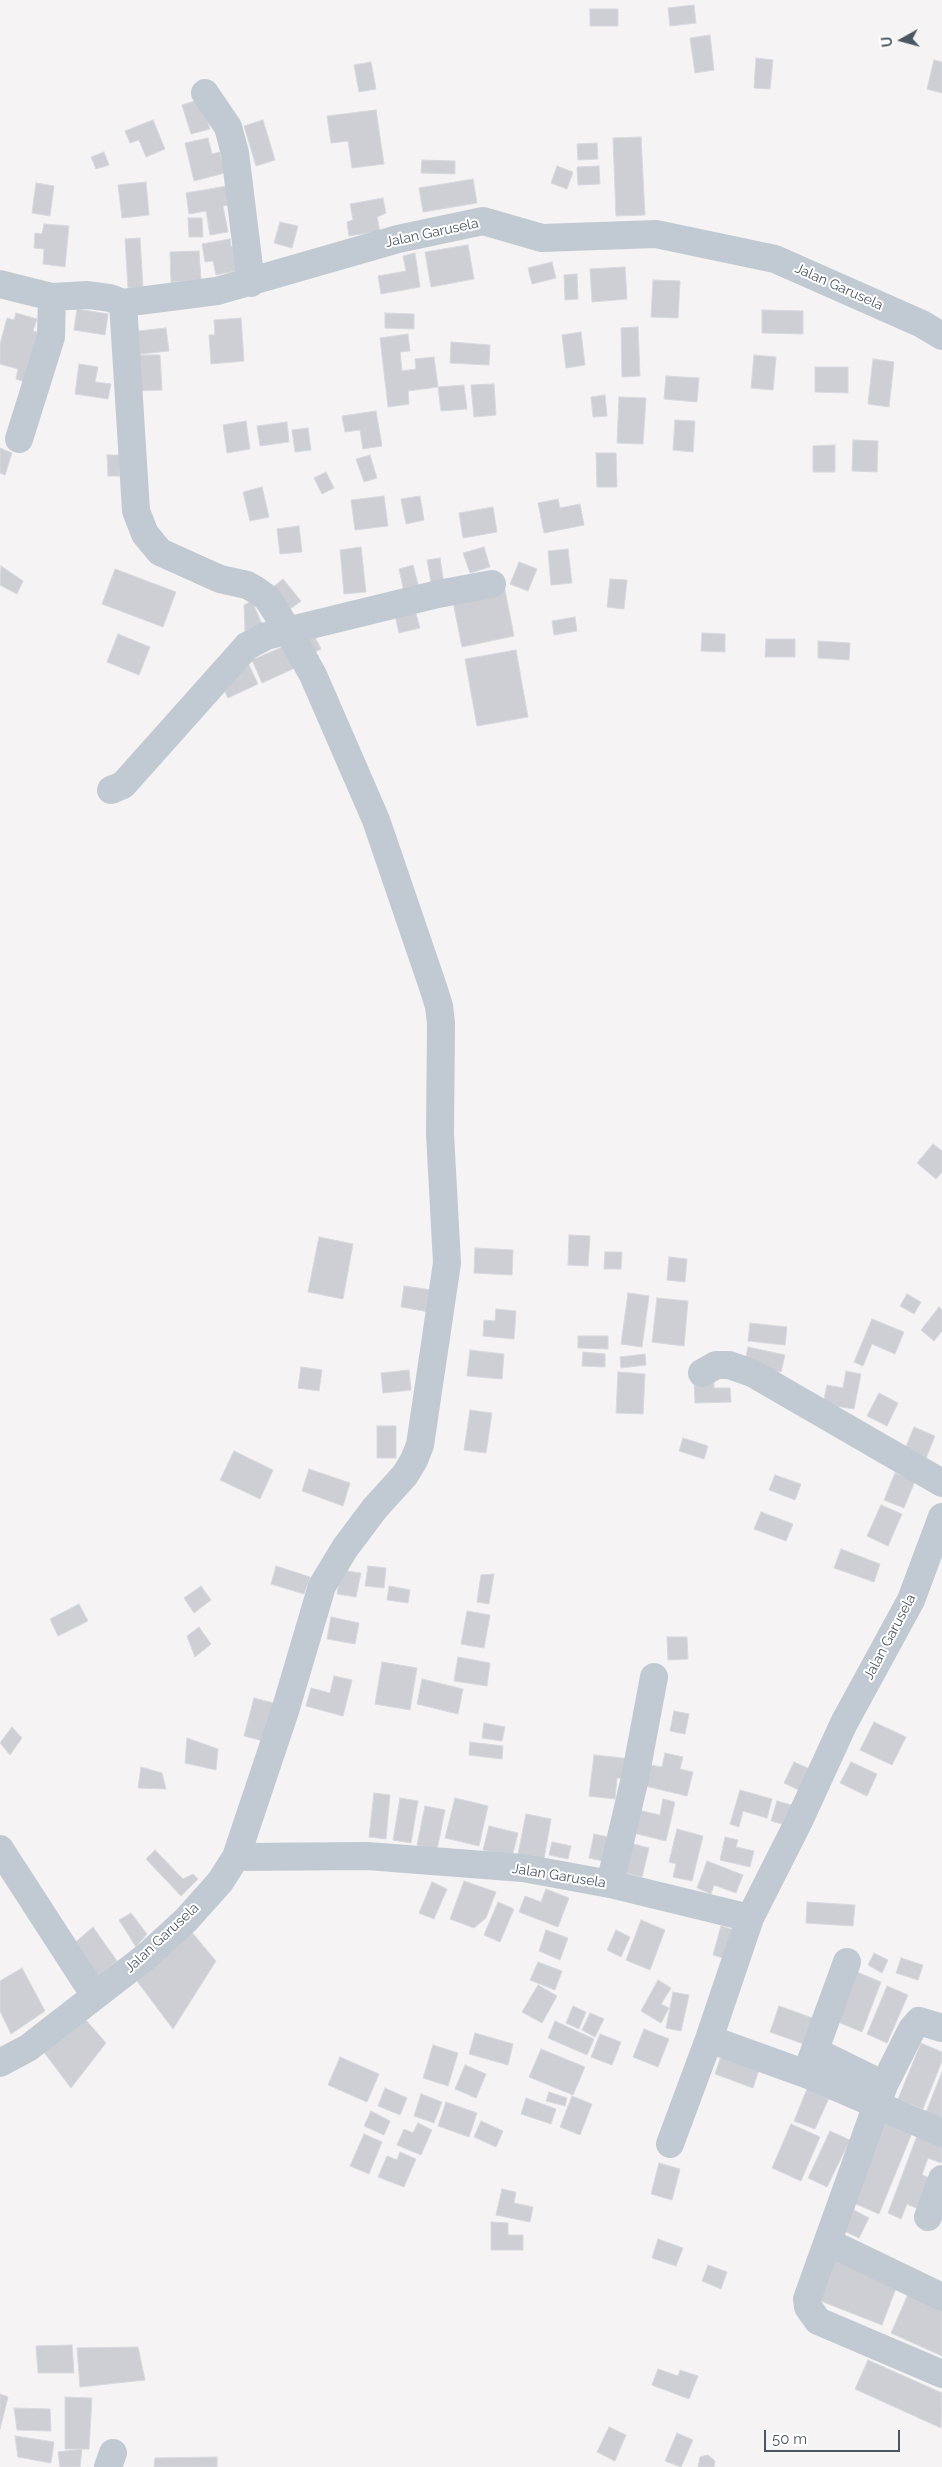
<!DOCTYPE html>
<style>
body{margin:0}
#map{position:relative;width:942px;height:2467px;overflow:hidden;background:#f5f3f3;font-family:Raleway,sans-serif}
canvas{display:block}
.north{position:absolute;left:877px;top:15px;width:50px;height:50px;-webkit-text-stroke:4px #fff;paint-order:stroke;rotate:263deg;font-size:14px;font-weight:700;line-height:20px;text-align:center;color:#4a5661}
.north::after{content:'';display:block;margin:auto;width:18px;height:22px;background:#4a5661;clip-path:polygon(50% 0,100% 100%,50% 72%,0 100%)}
.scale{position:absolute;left:764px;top:2430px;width:136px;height:22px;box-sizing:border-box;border:2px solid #4a5661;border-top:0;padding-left:6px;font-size:15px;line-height:18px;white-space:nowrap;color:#4a5661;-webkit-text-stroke:4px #fff;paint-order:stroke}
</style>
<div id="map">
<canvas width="942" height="2467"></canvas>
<div class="north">U</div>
<div class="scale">50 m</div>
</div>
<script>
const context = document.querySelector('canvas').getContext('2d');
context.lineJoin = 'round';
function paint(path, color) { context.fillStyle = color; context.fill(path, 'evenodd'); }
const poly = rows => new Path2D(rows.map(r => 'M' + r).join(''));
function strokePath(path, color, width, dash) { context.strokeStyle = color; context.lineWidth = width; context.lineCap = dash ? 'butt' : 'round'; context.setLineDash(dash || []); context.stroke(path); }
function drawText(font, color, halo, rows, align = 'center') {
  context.font = font + ' Raleway,sans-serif'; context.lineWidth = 4; context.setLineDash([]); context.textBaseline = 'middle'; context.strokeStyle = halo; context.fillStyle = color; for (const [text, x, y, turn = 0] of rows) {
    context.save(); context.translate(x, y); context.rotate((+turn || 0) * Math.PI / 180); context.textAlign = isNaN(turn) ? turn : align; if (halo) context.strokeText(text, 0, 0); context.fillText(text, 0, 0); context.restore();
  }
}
const building = poly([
 [694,5,696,23,670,26,668,8,694,5],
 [590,9,618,9,618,26,590,26,590,9],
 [710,35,714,70,695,73,690,38,710,35],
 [756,58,773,60,770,89,754,88,756,58],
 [934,60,942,62,942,93,927,89,934,60],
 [371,62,376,89,359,92,354,65,371,62],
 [201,99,210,129,191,134,182,105,201,99],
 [376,110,384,164,352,168,348,141,331,143,327,116,376,110],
 [153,120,165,149,146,157,139,140,130,143,125,131,153,120],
 [263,120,275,160,256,166,244,126,263,120],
 [641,137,645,215,616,216,613,138,641,137],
 [208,138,212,154,220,152,225,173,194,181,185,143,208,138],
 [597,143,598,159,578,160,577,144,597,143],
 [104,152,109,165,96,169,91,157,104,152],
 [422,160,455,161,455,174,421,173,422,160],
 [557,166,573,172,567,189,551,183,557,166],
 [599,166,600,184,578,185,577,167,599,166],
 [473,179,477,203,423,212,419,188,473,179],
 [146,182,149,215,122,218,118,185,146,182],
 [36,183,54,186,50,216,32,213,36,183],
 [233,185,236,204,223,206,228,232,210,235,206,211,189,214,186,193,233,185],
 [383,198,386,213,377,217,380,231,349,236,347,222,353,220,350,204,383,198],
 [188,218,202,218,203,237,189,237,188,218],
 [280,222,298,226,292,248,274,243,280,222],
 [44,224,69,226,65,267,43,264,44,249,34,248,35,233,42,234,44,224],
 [140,238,143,287,128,288,125,239,140,238],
 [230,239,231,247,240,245,244,269,216,275,213,261,205,262,202,244,230,239],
 [468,245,474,279,431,287,425,252,468,245],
 [199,251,201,280,171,282,170,252,199,251],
 [415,253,420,287,381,294,378,276,406,271,403,256,415,253],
 [552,262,556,278,532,284,528,268,552,262],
 [625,267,627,299,592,302,590,269,625,267],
 [577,274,578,299,565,300,564,275,577,274],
 [653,280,680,281,678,318,651,317,653,280],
 [77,309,108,314,105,335,74,330,77,309],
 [762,310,803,311,803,334,762,333,762,310],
 [16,313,37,319,33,331,48,335,34,385,16,379,18,369,0,364,0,344,7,318,14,320,16,313],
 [385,313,414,314,414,329,385,328,385,313],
 [241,318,244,361,211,364,209,335,215,335,214,320,241,318],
 [638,327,640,376,622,377,621,328,638,327],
 [166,328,169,351,131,355,129,332,166,328],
 [581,332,585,365,566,368,562,335,581,332],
 [408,334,410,351,400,352,402,371,416,369,415,359,434,357,438,387,408,391,409,404,388,407,380,338,408,334],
 [451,342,490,345,489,365,450,363,451,342],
 [131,355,160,355,162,390,133,391,131,355],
 [754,355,776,357,773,390,751,388,754,355],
 [873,359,894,362,889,407,868,404,873,359],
 [79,364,98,367,95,382,111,384,108,399,75,394,79,364],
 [815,367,848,367,848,393,815,392,815,367],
 [666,376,699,378,697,402,664,399,666,376],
 [494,384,496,415,474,417,471,385,494,384],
 [464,385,467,409,441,411,438,387,464,385],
 [605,395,607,416,593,417,591,397,605,395],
 [619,397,646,398,643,444,617,443,619,397],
 [376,411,382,446,363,449,360,430,345,432,342,416,376,411],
 [675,420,695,421,693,452,673,450,675,420],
 [246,421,250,449,227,453,223,425,246,421],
 [287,422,289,442,260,446,257,426,287,422],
 [308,428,311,450,295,452,292,430,308,428],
 [853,440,878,441,877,472,852,471,853,440],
 [835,445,835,472,813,472,813,446,835,445],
 [0,448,12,453,5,475,0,473,0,448],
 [596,453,616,453,617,487,597,487,596,453],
 [107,455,119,455,120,476,108,476,107,455],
 [370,455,377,478,364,482,356,459,370,455],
 [326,472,334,488,322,494,314,478,326,472],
 [262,487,269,517,250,521,243,492,262,487],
 [384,496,388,526,355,530,351,500,384,496],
 [420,496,424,520,406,524,401,499,420,496],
 [558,499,560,508,580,504,584,525,544,533,538,503,558,499],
 [493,507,497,532,463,538,459,513,493,507],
 [299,526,302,552,280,554,277,529,299,526],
 [361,547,366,592,344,594,340,550,361,547],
 [484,547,490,567,470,573,463,553,484,547],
 [568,549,572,583,551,585,548,551,568,549],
 [440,558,445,591,433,593,427,560,440,558],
 [519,562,537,569,528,591,510,584,519,562],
 [413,565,420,592,405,596,399,569,413,565],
 [1,566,23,581,17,594,0,585,1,566],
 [115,569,176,592,163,627,102,604,115,569],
 [283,579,301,601,289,610,272,588,283,579],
 [610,579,627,580,624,609,607,607,610,579],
 [504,585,514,636,462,647,452,597,504,585],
 [252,601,262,624,245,631,244,605,252,601],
 [415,610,420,628,399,633,395,615,415,610],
 [575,617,577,631,554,635,552,621,575,617],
 [702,633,725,634,725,652,701,651,702,633],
 [118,634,150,647,139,675,107,662,118,634],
 [314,635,321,649,311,654,305,640,314,635],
 [766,639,795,639,795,657,765,657,766,639],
 [818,641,850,643,849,660,818,658,818,641],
 [287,645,297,667,262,683,252,660,287,645],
 [516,650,528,717,477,726,465,659,516,650],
 [249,665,258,684,228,698,219,679,249,665],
 [933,1144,942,1151,942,1172,936,1179,917,1163,933,1144],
 [569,1235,590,1236,588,1266,568,1265,569,1235],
 [319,1237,353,1244,343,1299,308,1292,319,1237],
 [475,1248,513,1250,512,1275,474,1273,475,1248],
 [605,1252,622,1252,621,1269,604,1269,605,1252],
 [669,1257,687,1259,685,1282,667,1280,669,1257],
 [404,1286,432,1290,429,1312,401,1307,404,1286],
 [628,1293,649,1296,642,1347,621,1344,628,1293],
 [907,1294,921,1302,914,1314,900,1306,907,1294],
 [657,1298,688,1301,684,1346,652,1342,657,1298],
 [939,1307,942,1310,942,1331,934,1341,921,1330,939,1307],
 [496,1309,516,1311,514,1339,483,1336,484,1320,495,1321,496,1309],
 [872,1319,904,1332,895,1354,872,1344,863,1366,854,1362,872,1319],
 [750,1323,787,1327,785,1345,748,1341,750,1323],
 [578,1336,608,1336,608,1349,578,1348,578,1336],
 [748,1347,785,1355,781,1372,744,1365,748,1347],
 [470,1350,504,1354,502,1379,467,1376,470,1350],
 [583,1352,605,1354,605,1367,582,1366,583,1352],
 [645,1354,646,1365,621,1368,620,1357,645,1354],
 [301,1367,322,1370,319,1391,298,1388,301,1367],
 [409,1370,411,1390,383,1393,381,1373,409,1370],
 [846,1371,861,1374,854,1409,823,1404,827,1385,843,1388,846,1371],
 [618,1372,645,1374,643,1414,616,1413,618,1372],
 [714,1380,714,1388,730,1388,731,1402,695,1403,694,1381,714,1380],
 [879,1393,898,1403,887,1426,867,1416,879,1393],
 [470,1410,492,1413,486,1453,464,1450,470,1410],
 [377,1426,396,1426,396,1458,377,1458,377,1426],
 [914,1427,935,1436,924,1463,903,1454,914,1427],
 [683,1438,708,1446,704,1459,679,1451,683,1438],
 [234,1451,273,1470,260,1499,220,1480,234,1451],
 [309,1469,350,1483,343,1506,302,1491,309,1469],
 [895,1473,915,1481,904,1508,884,1500,895,1473],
 [775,1475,801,1484,795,1500,769,1490,775,1475],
 [881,1505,902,1514,888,1546,867,1536,881,1505],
 [761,1512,793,1524,786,1541,754,1529,761,1512],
 [841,1549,880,1564,874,1582,834,1568,841,1549],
 [276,1566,310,1577,304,1594,271,1584,276,1566],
 [368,1566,386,1568,384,1588,365,1586,368,1566],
 [341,1570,361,1573,356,1597,337,1594,341,1570],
 [494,1574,489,1604,477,1602,481,1575,494,1574],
 [201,1586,211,1600,194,1613,184,1598,201,1586],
 [389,1586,410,1590,408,1603,387,1600,389,1586],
 [79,1604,88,1621,58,1636,50,1619,79,1604],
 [467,1611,490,1615,484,1648,461,1644,467,1611],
 [331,1617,359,1623,355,1644,327,1639,331,1617],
 [199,1627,211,1644,195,1657,187,1636,199,1627],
 [667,1637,687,1637,688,1659,668,1660,667,1637],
 [458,1657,490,1663,487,1686,454,1681,458,1657],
 [382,1662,417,1668,410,1710,375,1704,382,1662],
 [334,1676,352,1680,343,1716,306,1706,311,1688,330,1693,334,1676],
 [422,1679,463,1689,458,1714,417,1704,422,1679],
 [254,1698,274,1703,263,1741,244,1736,254,1698],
 [674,1711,689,1714,685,1734,670,1731,674,1711],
 [874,1722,906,1737,892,1765,860,1750,874,1722],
 [484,1723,505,1727,502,1741,482,1738,484,1723],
 [12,1727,22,1738,10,1755,0,1743,12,1727],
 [187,1738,218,1749,216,1770,185,1763,187,1738],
 [470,1742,503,1746,502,1759,469,1755,470,1742],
 [665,1753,683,1757,680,1769,693,1772,687,1796,645,1786,650,1765,662,1767,665,1753],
 [594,1755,632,1759,630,1779,617,1778,615,1799,589,1796,594,1755],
 [794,1762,810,1769,801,1791,784,1783,794,1762],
 [851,1762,877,1774,867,1796,840,1783,851,1762],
 [141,1767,162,1773,166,1789,138,1788,141,1767],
 [740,1790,772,1799,767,1818,743,1811,739,1827,730,1824,740,1790],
 [374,1793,390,1795,386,1839,369,1837,374,1793],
 [400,1798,418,1801,411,1843,393,1840,400,1798],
 [455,1798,488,1806,479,1846,445,1838,455,1798],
 [663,1799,675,1802,666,1841,633,1833,638,1810,660,1815,663,1799],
 [777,1801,795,1806,789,1826,771,1821,777,1801],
 [425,1806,445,1810,437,1850,417,1845,425,1806],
 [526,1814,551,1819,544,1859,518,1854,526,1814],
 [489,1826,518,1833,512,1857,483,1850,489,1826],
 [677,1829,703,1836,692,1881,673,1877,676,1864,669,1862,677,1829],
 [594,1834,613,1838,608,1862,589,1858,594,1834],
 [725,1837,738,1840,736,1847,754,1851,750,1867,720,1860,725,1837],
 [552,1842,571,1846,568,1859,549,1855,552,1842],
 [630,1843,649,1848,642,1877,623,1872,630,1843],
 [155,1850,183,1879,193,1874,198,1879,181,1896,146,1859,155,1850],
 [707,1861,743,1875,736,1893,714,1885,711,1894,697,1888,707,1861],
 [464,1881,496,1892,486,1918,474,1928,450,1919,464,1881],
 [432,1882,447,1889,434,1919,419,1913,432,1882],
 [546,1889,569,1898,558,1927,519,1912,525,1896,541,1902,546,1889],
 [498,1902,514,1909,500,1942,484,1935,498,1902],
 [807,1902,855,1905,853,1926,806,1923,807,1902],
 [131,1913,147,1934,136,1947,119,1920,131,1913],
 [641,1920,665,1930,650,1970,626,1960,641,1920],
 [184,1923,216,1961,173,2029,137,1981,184,1923],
 [721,1926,737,1931,729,1960,713,1955,721,1926],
 [93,1927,117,1961,93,1982,70,1947,93,1927],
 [546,1930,568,1938,560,1960,539,1951,546,1930],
 [616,1930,630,1937,621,1957,607,1950,616,1930],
 [874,1953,888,1960,882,1973,868,1965,874,1953],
 [901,1958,923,1965,918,1980,896,1973,901,1958],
 [538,1962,562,1971,555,1990,530,1980,538,1962],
 [22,1968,45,2011,11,2034,0,2011,0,1981,22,1968],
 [857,1972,881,1982,862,2032,838,2022,857,1972],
 [658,1980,671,1988,661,2004,669,2008,661,2023,641,2011,658,1980],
 [538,1985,557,1996,542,2023,522,2012,538,1985],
 [887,1986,908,1995,887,2043,867,2034,887,1986],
 [673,1992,689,1995,681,2031,666,2028,673,1992],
 [573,2006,586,2012,579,2029,566,2023,573,2006],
 [779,2006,818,2020,809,2046,770,2032,779,2006],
 [590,2013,604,2019,595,2037,582,2030,590,2013],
 [85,2019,106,2043,71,2088,43,2051,85,2019],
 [555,2021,594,2039,587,2055,548,2038,555,2021],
 [644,2029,669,2039,658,2067,633,2057,644,2029],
 [475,2033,513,2044,508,2065,469,2054,475,2033],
 [600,2034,621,2042,612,2065,591,2057,600,2034],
 [921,2043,942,2052,942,2061,923,2109,898,2099,921,2043],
 [433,2045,458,2053,448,2086,423,2078,433,2045],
 [541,2049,585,2067,573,2095,529,2077,541,2049],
 [721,2056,759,2070,753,2088,715,2074,721,2056],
 [340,2057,379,2074,367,2102,328,2085,340,2057],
 [465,2065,486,2074,476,2098,455,2089,465,2065],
 [942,2072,942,2119,926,2112,942,2072],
 [385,2088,407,2098,400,2115,378,2106,385,2088],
 [807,2089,829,2098,815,2129,794,2121,807,2089],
 [549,2092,567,2098,565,2106,546,2101,549,2092],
 [421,2094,442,2102,434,2123,414,2116,421,2094],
 [572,2096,592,2104,580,2135,560,2127,572,2096],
 [526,2098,556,2109,551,2124,521,2114,526,2098],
 [446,2102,477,2113,469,2137,438,2126,446,2102],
 [371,2111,390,2121,384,2135,364,2126,371,2111],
 [883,2120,912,2133,879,2214,849,2201,883,2120],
 [481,2121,503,2131,496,2147,474,2137,481,2121],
 [418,2123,432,2130,421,2155,397,2145,404,2129,413,2133,418,2123],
 [791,2124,820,2137,801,2181,772,2168,791,2124],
 [830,2131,850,2140,827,2187,808,2178,830,2131],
 [364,2134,382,2142,369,2174,350,2166,364,2134],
 [917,2136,942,2146,942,2161,941,2163,928,2158,922,2175,935,2180,923,2211,907,2204,901,2219,888,2213,917,2136],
 [400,2152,416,2159,404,2187,378,2177,387,2156,397,2160,400,2152],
 [659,2163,680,2169,672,2200,651,2194,659,2163],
 [502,2189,516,2192,514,2203,533,2207,530,2222,496,2215,502,2189],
 [854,2210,869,2218,859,2238,844,2231,854,2210],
 [491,2222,508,2223,508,2235,523,2235,523,2250,491,2250,491,2222],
 [658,2239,683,2248,676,2266,652,2258,658,2239],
 [830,2257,898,2283,882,2325,813,2298,830,2257],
 [708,2265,727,2272,721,2289,702,2281,708,2265],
 [909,2292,942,2307,942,2356,891,2333,909,2292],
 [72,2345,74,2373,38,2373,36,2346,72,2345],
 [138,2347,145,2380,80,2387,77,2348,138,2347],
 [868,2360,942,2393,941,2428,855,2389,868,2360],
 [658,2369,678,2376,680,2370,698,2376,689,2399,652,2385,658,2369],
 [0,2394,8,2397,0,2429,0,2394],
 [65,2397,92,2398,89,2449,65,2449,65,2397],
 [14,2408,50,2409,51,2431,17,2430,14,2408],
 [609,2427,626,2435,615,2461,597,2452,609,2427],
 [677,2433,693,2440,681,2467,665,2461,677,2433],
 [15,2436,54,2442,51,2463,18,2457,15,2436],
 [82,2449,80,2467,60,2467,58,2452,82,2449],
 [708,2455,715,2461,714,2467,698,2467,700,2457,708,2455],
 [217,2457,217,2467,154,2467,155,2458,217,2457]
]);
paint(building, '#cdcfd5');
strokePath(building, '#d7d9de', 1);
strokePath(poly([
 [205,93,228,127,235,153,251,283],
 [0,284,52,297,88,295,110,298,123,303,217,291,398,239,483,221,542,238,656,234,775,259,922,324,942,336],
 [123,303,136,511,145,534,160,552,220,579,247,585,256,590,267,598,289,632,313,675,376,820,433,987,439,1006,441,1023,440,1134,447,1263,420,1445,414,1460,405,1475,375,1508,345,1548,322,1586,285,1711,236,1857],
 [19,439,51,337,52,297],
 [111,790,123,785,247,646,266,636,438,594,492,584],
 [702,1373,716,1365,729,1365,752,1373,942,1483],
 [942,1517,911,1600,844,1723,799,1821,750,1918,709,2039,806,2074,942,2133],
 [0,1849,95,1996],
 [610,1884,635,1778,654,1677],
 [942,2028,919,2021,912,2029,884,2085,807,2299,808,2307,818,2321,942,2374],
 [815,2051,884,2085],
 [0,2063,28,2048,148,1955,186,1920,220,1882,236,1857,367,1856,523,1868,610,1884,750,1918],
 [806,2074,847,1962],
 [670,2144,709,2039],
 [928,2217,942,2179],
 [828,2242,942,2297],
 [108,2467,113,2453]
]), '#c1cad2', 28);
drawText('14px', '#4a5661', '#fff', [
 ["Jalan Garusela",432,233,-12],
 ["Jalan Garusela",839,287,24],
 ["Jalan Garusela",890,1637,-62],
 ["Jalan Garusela",559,1876,9],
 ["Jalan Garusela",162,1938,-43]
]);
</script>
